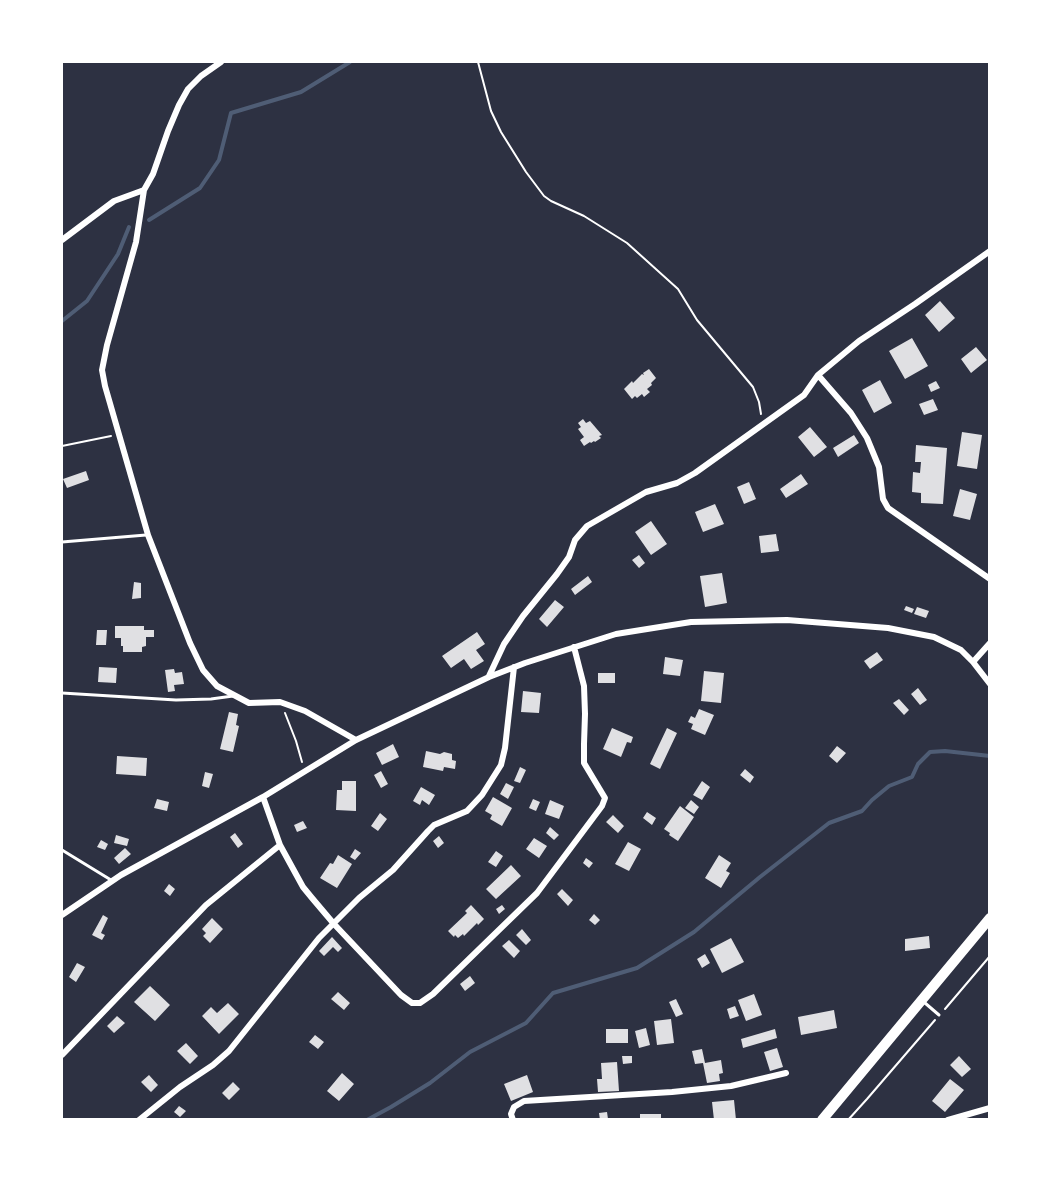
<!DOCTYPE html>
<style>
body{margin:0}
#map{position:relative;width:1051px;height:1181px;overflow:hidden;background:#2d3142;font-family:Poppins,sans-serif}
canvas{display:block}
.frame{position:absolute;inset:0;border:63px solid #fff;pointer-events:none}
</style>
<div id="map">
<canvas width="1051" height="1181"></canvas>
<div class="frame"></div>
</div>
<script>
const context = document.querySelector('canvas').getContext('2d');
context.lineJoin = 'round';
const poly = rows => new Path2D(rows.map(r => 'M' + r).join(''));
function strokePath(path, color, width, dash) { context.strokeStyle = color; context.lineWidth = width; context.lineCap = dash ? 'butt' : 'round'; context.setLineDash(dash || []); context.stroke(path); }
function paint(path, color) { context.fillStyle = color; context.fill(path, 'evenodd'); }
strokePath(poly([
 [149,220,200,188,219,160,231,113,301,92,350,62],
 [62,321,87,301,118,254,129,227],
 [367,1120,391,1107,430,1083,470,1052,526,1023,553,993,637,968,694,932,760,877,829,823,862,811,872,800,889,786,912,777,918,764,930,752,945,751,990,756]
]), '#4f5d75', 4);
paint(poly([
 [940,301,955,318,939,332,925,315],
 [912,338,928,366,905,379,889,351],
 [976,347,987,360,971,373,961,359],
 [649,369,656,378,651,383,652,385,647,389,650,392,644,397,642,394,637,398,635,396,632,399,624,389,632,381,633,383,642,374,644,375,643,373],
 [880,380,892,403,874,413,862,390],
 [936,381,940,388,931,392,928,385],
 [933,399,938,410,924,415,919,404],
 [583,419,586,423,590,421,602,435,599,436,601,438,595,442,594,441,591,443,590,442,584,446,580,440,584,437,578,429,581,427,578,423],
 [810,427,827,447,814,457,798,437],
 [962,432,982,435,977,469,957,466],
 [854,435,859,443,838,457,833,448],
 [916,445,947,448,943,504,921,503,921,493,912,492,913,472,920,473,921,462,915,462],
 [86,471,89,480,67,488,63,479],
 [801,474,808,484,786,498,780,489],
 [749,482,756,499,744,504,737,487],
 [960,489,977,494,970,520,953,516],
 [715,504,724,524,703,532,695,512],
 [651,521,667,544,651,555,635,532],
 [776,534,779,551,761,553,759,536],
 [639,555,645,563,639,568,632,560],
 [722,573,727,603,705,607,700,576],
 [588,576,592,582,575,595,571,589],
 [134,582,141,583,141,598,132,599],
 [555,600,564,607,547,627,539,619],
 [906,606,914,609,912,613,904,610],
 [917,607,929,611,926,618,914,614],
 [115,626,144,626,144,630,154,630,154,637,146,637,146,646,142,647,142,652,123,652,123,646,121,646,121,638,115,638],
 [97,630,107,630,106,645,96,645],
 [477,632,485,644,476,650,484,661,471,669,464,659,451,668,442,656],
 [877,652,883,660,870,669,864,661],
 [665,657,683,660,680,676,663,674],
 [99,667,117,668,116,683,98,682],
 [174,669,175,673,182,672,184,684,174,685,175,691,168,692,165,670],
 [704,671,724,673,721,703,701,701],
 [598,673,615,673,615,683,598,683],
 [918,688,927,700,920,705,911,694],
 [523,691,541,693,539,713,521,712],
 [899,699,909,710,904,715,893,703],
 [699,709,714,715,705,735,691,729,693,724,688,722,691,716,695,718],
 [229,712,238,714,236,725,239,726,233,752,220,749],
 [612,728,633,737,631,743,627,742,621,757,603,749],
 [667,728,677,733,660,769,650,764],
 [393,744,399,757,382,765,376,753],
 [837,746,846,753,837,763,829,756],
 [426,751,440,754,444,752,452,754,452,760,456,761,455,769,444,767,443,771,423,767],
 [117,756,147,758,146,776,116,774],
 [520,767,526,770,520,783,514,781],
 [745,769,754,777,750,783,740,775],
 [381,771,388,784,381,788,374,775],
 [205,772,213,774,209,788,202,786],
 [342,781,356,781,356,811,336,810,337,790,342,790],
 [702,781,710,787,702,800,693,795],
 [506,783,514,787,508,799,500,794],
 [421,787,435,795,429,805,422,800,420,805,413,801],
 [493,797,512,808,502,826,490,819,492,815,485,811],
 [157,799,169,802,167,811,154,808],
 [533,799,540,802,536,811,529,808],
 [550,800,564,806,559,819,545,814],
 [691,800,699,807,694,814,685,808],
 [680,806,694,817,678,841,669,835,670,833,664,829],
 [647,812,656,818,652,825,643,818],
 [380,813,387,819,378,831,371,826],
 [613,815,624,826,618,833,606,822],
 [303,821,307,828,297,832,294,825],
 [550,827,559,835,554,840,546,833],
 [235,833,243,844,238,848,230,837],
 [116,835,129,839,127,846,114,843],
 [439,836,444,843,438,848,433,841],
 [534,838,547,846,539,858,526,849],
 [101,840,108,844,105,850,97,847],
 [628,842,641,849,629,871,615,864],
 [125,848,131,854,119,864,114,858],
 [355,849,361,853,355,860,350,857],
 [496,851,503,856,496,867,488,862],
 [338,855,352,864,337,888,320,878,330,863,333,864],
 [719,855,731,863,726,871,730,873,721,888,705,878],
 [586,858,593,863,589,868,583,863],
 [511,865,521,876,496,899,486,889],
 [169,884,175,889,170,896,164,891],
 [562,889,573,900,568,906,557,894],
 [471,905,484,919,478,925,477,923,464,936,463,934,458,938,455,935,454,937,448,931,467,913,465,911],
 [502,905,505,909,499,914,496,909],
 [594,914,600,920,595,925,589,920],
 [103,915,108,918,101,933,105,935,102,940,92,935],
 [212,918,223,929,210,943,203,936,206,933,202,929],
 [522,929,531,940,526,945,516,935],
 [929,936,930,948,905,951,905,939],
 [332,937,342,948,338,952,333,947,324,956,319,951],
 [731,938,744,962,722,973,710,949],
 [509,940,520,951,514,958,502,946],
 [705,954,710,963,702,968,697,959],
 [77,963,85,967,76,982,69,977],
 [470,976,475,983,465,991,460,984],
 [150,986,170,1005,155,1021,134,1002],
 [338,992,350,1003,344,1010,331,999],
 [754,994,762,1015,746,1021,738,1000],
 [676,999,683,1014,676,1017,669,1002],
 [228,1003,239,1014,219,1034,202,1016,211,1007,217,1013],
 [735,1006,739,1016,730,1019,727,1009],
 [834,1010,837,1028,801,1035,798,1017],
 [117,1016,125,1023,114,1033,107,1026],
 [671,1019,674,1043,657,1045,654,1021],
 [646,1028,650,1045,639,1048,635,1031],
 [606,1029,628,1029,628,1043,606,1043],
 [775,1029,777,1038,743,1048,741,1039],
 [315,1035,324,1042,318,1049,309,1042],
 [186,1043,198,1056,190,1064,177,1051],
 [777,1048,783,1067,770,1071,764,1052],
 [702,1049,705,1063,721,1060,723,1073,719,1074,720,1081,707,1083,703,1063,695,1064,692,1051],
 [622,1056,632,1056,632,1063,623,1064],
 [959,1056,971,1069,962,1077,950,1065],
 [617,1062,619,1091,598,1092,597,1079,602,1079,601,1063],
 [342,1073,354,1084,339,1101,327,1091],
 [149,1075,158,1085,151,1092,141,1082],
 [527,1075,533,1092,511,1101,504,1084],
 [950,1079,964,1090,945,1112,932,1101],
 [233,1082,240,1089,229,1100,222,1093],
 [734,1100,736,1120,714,1120,712,1102],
 [179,1106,186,1111,180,1117,174,1112],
 [607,1112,608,1119,600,1120,599,1113],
 [640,1114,661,1114,661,1120,640,1120]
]), '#e0e0e3');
strokePath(poly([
 [478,62,491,111,501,132,526,172,544,196,551,201,584,216,627,243,678,289,697,320,753,387,759,402,761,414],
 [62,446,111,436],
 [285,713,296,741,302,762],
 [945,1009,990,956],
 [848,1120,867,1099,935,1020]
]), '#fff', 2);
strokePath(poly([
 [62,542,146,535],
 [62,693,176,700,211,699,233,696],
 [62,850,111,880],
 [925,1003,939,1015]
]), '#fff', 3);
strokePath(poly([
 [221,62,201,76,188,89,179,105,168,131,153,174,144,190,136,242,107,345,102,370,105,386,148,535,190,643,203,670,217,686,249,703,280,702,305,711,356,740],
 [62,240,114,201,144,190],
 [818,375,851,413,867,438,879,467,883,499,888,508,990,579],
 [973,662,990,643],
 [489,676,504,644,523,616,557,574,569,557,575,540,587,526,646,492,677,483,695,473,804,395,818,375,859,341,915,304,990,251],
 [263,797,280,845,303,887,312,898,334,924,401,995,412,1003,420,1003,433,994,537,893,602,806,605,798,584,763,584,744,585,714,584,686,574,647],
 [62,915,121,875,263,797,356,740,489,677,525,663,616,634,691,622,787,620,888,628,934,637,961,650,973,662,990,684],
 [62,1055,206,905,280,845],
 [139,1120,180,1087,213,1065,229,1051,319,938,359,898,393,870,428,831,434,825,467,811,482,795,501,765,505,748,514,667],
 [513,1120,511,1114,514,1107,524,1101,672,1092,731,1086,786,1073],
 [948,1120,990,1108]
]), '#fff', 6);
strokePath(poly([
 [822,1120,990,918]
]), '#fff', 10);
</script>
